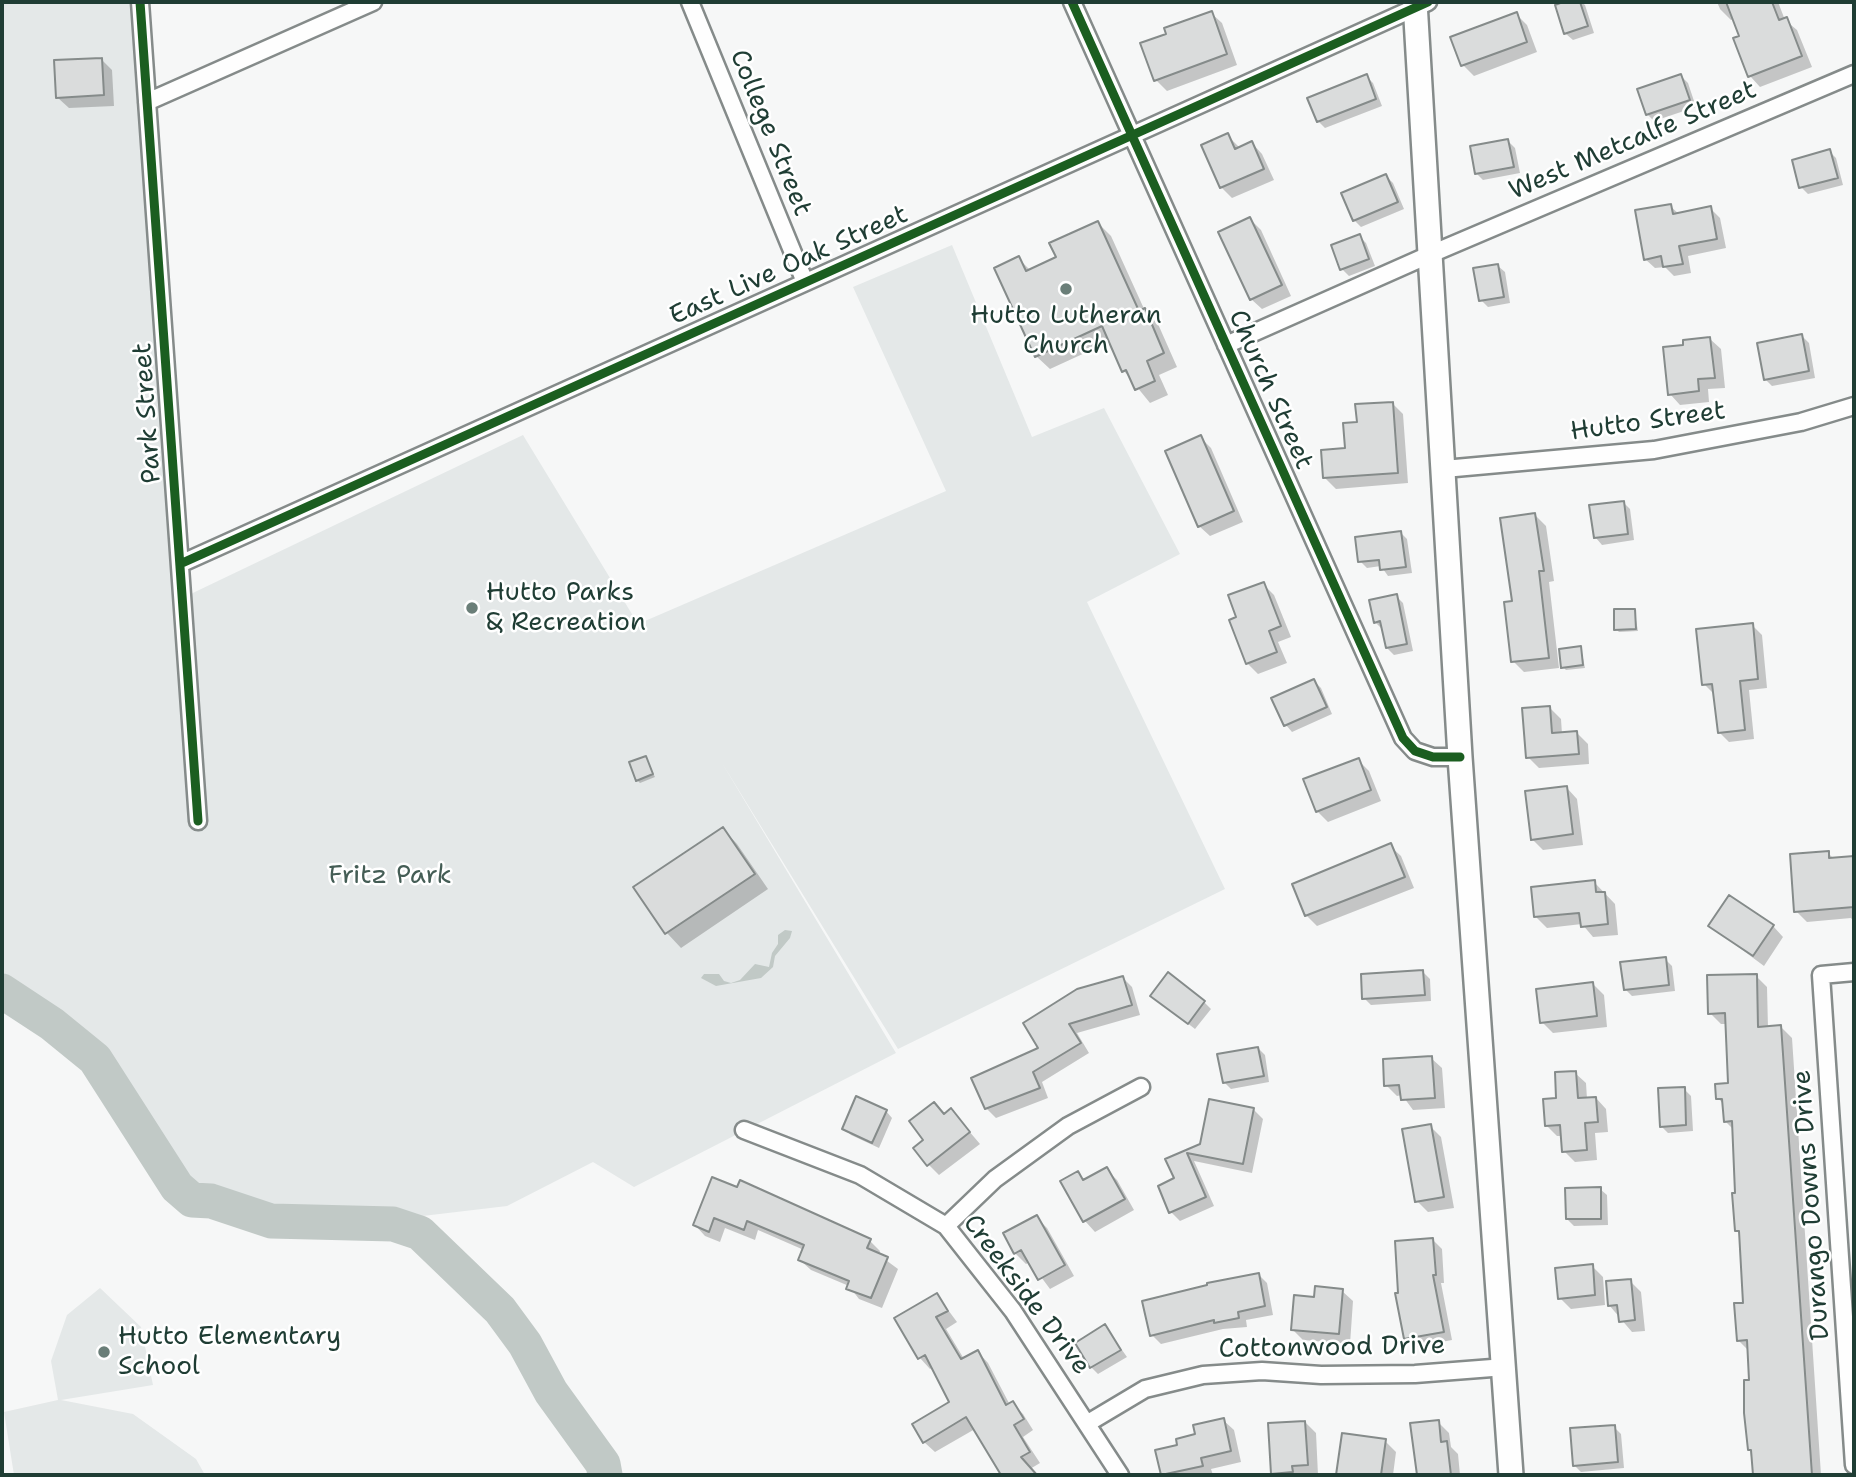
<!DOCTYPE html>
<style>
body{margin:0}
#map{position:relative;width:1856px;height:1477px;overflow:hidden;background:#f6f7f7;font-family:"Shantell Sans",sans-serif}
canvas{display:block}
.frame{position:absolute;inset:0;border:4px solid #1f3d34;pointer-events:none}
</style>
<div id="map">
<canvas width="1856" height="1477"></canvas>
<div class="frame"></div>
</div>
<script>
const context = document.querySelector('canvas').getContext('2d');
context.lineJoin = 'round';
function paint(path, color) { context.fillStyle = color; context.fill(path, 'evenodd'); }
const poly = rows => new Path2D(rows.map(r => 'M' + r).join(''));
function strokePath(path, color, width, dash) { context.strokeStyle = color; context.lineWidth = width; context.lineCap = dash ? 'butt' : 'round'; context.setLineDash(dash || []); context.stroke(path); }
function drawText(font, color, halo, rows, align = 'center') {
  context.font = font + ' "Shantell Sans",sans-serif'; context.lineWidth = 5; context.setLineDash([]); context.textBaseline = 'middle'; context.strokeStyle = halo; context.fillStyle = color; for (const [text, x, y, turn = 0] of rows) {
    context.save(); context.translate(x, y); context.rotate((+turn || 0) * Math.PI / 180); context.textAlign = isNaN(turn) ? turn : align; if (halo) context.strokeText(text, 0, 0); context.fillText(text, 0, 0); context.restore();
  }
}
paint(poly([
 [2,2,130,2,174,602,523,435,638,624,946,491,853,287,952,245,1032,437,1104,408,1180,554,1087,602,1225,889,898,1049,722,763,896,1053,634,1187,593,1162,507,1206,279,1233,169,1200,66,1029,2,991],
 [100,1288,141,1327,153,1385,61,1400,133,1414,196,1459,205,1475,14,1475,4,1412,58,1400,51,1361,67,1315]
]), '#e4e8e8');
paint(poly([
 [785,930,792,931,790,938,775,956,773,967,761,978,716,986,701,978,704,974,719,974,724,981,731,983,740,980,755,964,769,967,772,953,778,944,778,935]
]), '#c1c9c6');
paint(poly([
 [1569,2,1581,2,1585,5,1594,33,1573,40,1566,34,1557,6],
 [1717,2,1778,2,1785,20,1797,30,1812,67,1760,87,1750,76,1734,19,1731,20,1720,9],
 [1211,13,1222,23,1237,65,1167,91,1156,80],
 [1516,14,1527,25,1537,52,1474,76,1463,65,1453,38],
 [101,59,112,70,114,106,69,108,58,98],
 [1366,76,1373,83,1382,106,1325,128,1318,121],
 [1681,76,1688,83,1696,107,1654,121,1647,114],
 [1228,136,1240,148,1252,143,1262,154,1274,180,1232,198,1221,187],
 [1508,141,1515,148,1520,173,1483,180,1476,173],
 [1829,151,1836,158,1843,185,1808,194,1801,187],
 [1386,176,1393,183,1404,209,1361,227,1354,220],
 [1670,206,1679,214,1710,208,1720,218,1726,248,1688,256,1691,273,1674,276,1665,267,1655,268,1645,259],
 [1250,219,1261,230,1291,296,1262,309,1251,299],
 [1098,223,1111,236,1145,311,1158,324,1177,367,1159,375,1168,395,1150,403,1124,371,1111,341,1050,369,1036,356,1018,258,1031,271,1058,258],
 [1359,236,1366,243,1375,266,1349,276,1342,269],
 [1498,266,1505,272,1510,303,1488,307,1481,300],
 [1802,336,1809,343,1815,378,1772,386,1765,379],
 [1710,339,1721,349,1725,388,1708,389,1709,402,1680,405,1670,394,1685,347],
 [1392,403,1403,414,1408,483,1336,489,1325,478,1347,450,1358,423],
 [1200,437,1211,448,1243,522,1210,536,1199,526],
 [1623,502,1630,509,1634,540,1602,545,1596,538],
 [1535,515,1546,526,1554,581,1549,582,1559,668,1524,672,1513,661,1514,603],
 [1400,532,1407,539,1412,573,1388,576,1381,566,1367,568,1360,561],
 [1263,584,1274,595,1291,637,1278,642,1287,663,1258,674,1247,663,1239,618],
 [1396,596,1403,603,1413,651,1394,655,1387,648,1382,629,1375,622],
 [1634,610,1638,631,1619,632,1616,629],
 [1752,625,1762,635,1767,688,1749,690,1754,739,1729,742,1719,732,1714,694,1704,684],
 [1581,648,1585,668,1566,670,1563,667],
 [1314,681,1321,688,1332,714,1292,732,1286,725],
 [1550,708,1561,719,1562,734,1577,733,1588,744,1589,764,1539,768,1528,757],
 [645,758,655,777,640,783,637,780],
 [1358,760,1369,771,1381,801,1328,822,1317,811],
 [1567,788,1577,799,1583,845,1543,850,1532,839],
 [723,829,737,844,768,889,681,948,667,933,636,887],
 [1390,846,1401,856,1414,888,1317,926,1306,915],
 [1828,853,1834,859,1854,858,1854,922,1851,918,1807,922,1796,911],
 [1594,882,1615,904,1618,935,1593,937,1582,924,1547,928,1536,917],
 [1710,926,1773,926,1783,937,1764,966],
 [1665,959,1672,966,1675,991,1632,996,1625,989],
 [1423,972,1430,979,1431,1001,1371,1005,1364,998],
 [1756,976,1767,987,1768,1028,1781,1027,1792,1038,1821,1475,1753,1475,1746,1413,1751,1381,1749,1351,1739,1341,1745,1304,1741,1235,1737,1231,1734,1130,1725,1121,1724,1105,1718,1098,1730,1085,1727,1024,1721,1024,1710,1013],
 [1123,978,1132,987,1140,1015,1077,1033,1089,1053,1042,1082,1048,1098,996,1118,986,1108,1041,1049,1025,1023],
 [1593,984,1604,995,1607,1027,1553,1033,1542,1022],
 [1160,1002,1204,1002,1211,1009,1195,1029],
 [1258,1048,1265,1055,1269,1082,1231,1089,1224,1082],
 [1431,1058,1442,1068,1445,1108,1413,1110,1402,1095,1397,1096,1386,1085],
 [1575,1073,1586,1083,1587,1099,1596,1098,1606,1109,1608,1132,1595,1133,1597,1160,1575,1162,1564,1151,1563,1136,1557,1136,1546,1125],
 [1684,1089,1691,1096,1693,1131,1668,1133,1661,1126],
 [951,1110,980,1144,939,1175,928,1164,945,1115],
 [1254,1110,1263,1119,1252,1173,1194,1161,1214,1206,1180,1221,1171,1212,1176,1179,1168,1160,1201,1145],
 [886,1111,892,1118,879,1148,851,1135,844,1128],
 [1430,1126,1441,1137,1454,1208,1428,1212,1417,1201],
 [1106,1169,1117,1180,1134,1210,1095,1232,1085,1221,1078,1173,1085,1181],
 [713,1179,870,1241,880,1251,879,1255,898,1269,882,1308,859,1299,849,1286,811,1270,800,1260,804,1250,758,1230,755,1240,725,1228,720,1242,705,1236,695,1225],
 [1600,1189,1607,1195,1608,1225,1574,1226,1567,1219],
 [1036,1217,1047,1228,1074,1276,1050,1289,1030,1262,1026,1264,1015,1253],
 [1433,1240,1442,1249,1444,1283,1441,1283,1452,1340,1415,1347,1406,1338],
 [1592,1266,1603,1277,1605,1305,1571,1309,1560,1298],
 [1258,1274,1267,1283,1273,1315,1246,1320,1247,1327,1223,1329,1161,1344,1152,1335],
 [1630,1281,1641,1292,1645,1331,1632,1332,1609,1305],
 [1342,1291,1353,1301,1350,1344,1303,1340,1292,1329,1316,1299],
 [937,1295,957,1322,946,1329,964,1359,978,1352,988,1363,1010,1405,1012,1403,1023,1414,1033,1430,1023,1437,1040,1463,1030,1469,1036,1475,1004,1475,975,1429,935,1452,924,1442,951,1402,933,1367,930,1369,920,1358],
 [1105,1326,1127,1357,1098,1374,1091,1367],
 [1223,1420,1234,1430,1241,1462,1211,1469,1213,1475,1163,1474,1197,1436],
 [1305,1422,1316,1433,1318,1475,1275,1475,1272,1473],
 [1438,1422,1449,1433,1451,1447,1458,1454,1460,1475,1418,1475,1412,1425],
 [1614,1427,1621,1434,1624,1468,1581,1472,1574,1465],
 [1385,1441,1396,1452,1393,1475,1338,1475]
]), '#0003');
strokePath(poly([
 [2,991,52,1024,95,1059,177,1187,192,1200,211,1201,271,1221,393,1224,420,1233,500,1310,525,1344,551,1392,603,1464,605,1475]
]), '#c1c9c6', 35);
const building = poly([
 [1563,2,1580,2,1588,26,1564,34,1555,5,1563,2],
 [1726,2,1772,2,1779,20,1787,17,1802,56,1748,77,1733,38,1739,36,1726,2],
 [1212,11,1227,54,1154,81,1140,43,1166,34,1164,28,1212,11],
 [1517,12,1527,42,1461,66,1450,37,1517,12],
 [102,58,104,95,56,98,54,60,102,58],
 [1367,74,1376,99,1317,122,1307,98,1367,74],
 [1681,74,1690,100,1646,115,1637,89,1681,74],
 [1228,133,1235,149,1252,141,1264,169,1220,188,1201,145,1228,133],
 [1508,139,1514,167,1475,174,1470,146,1508,139],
 [1830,149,1838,178,1799,188,1792,160,1830,149],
 [1386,174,1398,202,1353,221,1341,193,1386,174],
 [1671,204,1673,214,1711,206,1717,239,1679,246,1683,264,1663,267,1661,256,1644,260,1635,210,1671,204],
 [1250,217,1282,285,1250,300,1218,232,1250,217],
 [1098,221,1139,311,1145,308,1164,353,1147,361,1155,381,1135,390,1126,370,1122,372,1102,326,1035,357,994,268,1019,256,1026,271,1056,257,1049,243,1098,221],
 [1360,234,1369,259,1340,270,1331,245,1360,234],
 [1498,264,1504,297,1479,301,1473,268,1498,264],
 [1802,334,1809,371,1764,380,1757,343,1802,334],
 [1710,337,1715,378,1698,379,1699,391,1668,395,1663,347,1683,345,1683,340,1710,337],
 [1393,402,1398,473,1323,478,1321,450,1345,448,1343,423,1357,422,1355,404,1393,402],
 [1201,435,1234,511,1198,527,1165,451,1201,435],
 [1624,501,1628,534,1594,538,1589,505,1624,501],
 [1535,513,1544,571,1539,571,1549,658,1511,662,1504,602,1512,601,1500,518,1535,513],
 [1401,531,1406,567,1380,570,1379,560,1358,562,1355,537,1401,531],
 [1264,582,1281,626,1269,631,1277,652,1246,664,1229,620,1236,617,1228,595,1264,582],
 [1397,594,1407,644,1386,648,1380,621,1374,623,1369,600,1397,594],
 [1614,609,1635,609,1636,629,1614,630,1614,609],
 [1753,623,1758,679,1740,681,1745,730,1718,733,1712,684,1702,685,1696,629,1753,623],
 [1581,646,1583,665,1561,668,1559,649,1581,646],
 [1314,679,1327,707,1284,726,1271,698,1314,679],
 [1550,706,1552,733,1577,731,1579,754,1526,758,1522,708,1550,706],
 [646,756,653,774,636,781,629,762,646,756],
 [1359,758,1371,790,1316,812,1303,779,1359,758],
 [1567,786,1573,834,1531,840,1525,791,1567,786],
 [723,827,755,874,665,934,633,887,723,827],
 [1391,843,1405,877,1305,916,1292,884,1391,843],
 [1829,851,1829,858,1854,856,1854,907,1794,912,1790,854,1829,851],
 [1595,880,1596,892,1605,892,1608,924,1581,927,1579,913,1534,917,1531,887,1595,880],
 [1729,895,1774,925,1753,956,1708,926,1729,895],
 [1666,957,1669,985,1624,990,1620,962,1666,957],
 [1423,970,1425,995,1362,999,1361,974,1423,970],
 [1168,972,1205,1001,1188,1024,1150,996,1168,972],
 [1757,974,1758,1027,1781,1025,1812,1475,1753,1475,1751,1450,1748,1450,1744,1413,1744,1380,1749,1380,1747,1340,1737,1341,1734,1303,1743,1303,1739,1231,1735,1231,1732,1193,1735,1193,1732,1121,1724,1122,1722,1099,1716,1099,1715,1084,1728,1083,1725,1013,1708,1014,1707,975,1757,974],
 [1123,976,1132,1005,1069,1024,1081,1043,1033,1072,1040,1088,985,1109,971,1078,1038,1048,1023,1023,1077,989,1123,976],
 [1593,982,1597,1016,1540,1023,1536,989,1593,982],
 [1258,1047,1264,1076,1223,1083,1217,1054,1258,1047],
 [1432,1056,1435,1098,1401,1100,1399,1085,1384,1086,1383,1059,1432,1056],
 [1576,1071,1578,1098,1596,1097,1598,1122,1585,1123,1587,1150,1562,1152,1560,1125,1545,1126,1543,1099,1556,1098,1555,1072,1576,1071],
 [1685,1087,1686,1125,1660,1127,1658,1088,1685,1087],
 [856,1096,887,1110,872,1143,842,1129,856,1096],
 [1209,1099,1254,1108,1243,1164,1187,1153,1206,1197,1169,1213,1158,1186,1174,1178,1165,1159,1200,1144,1209,1099],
 [934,1102,944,1114,951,1108,970,1132,927,1166,913,1148,923,1140,909,1121,934,1102],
 [1431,1124,1444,1197,1415,1202,1402,1129,1431,1124],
 [1107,1167,1125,1199,1083,1222,1060,1181,1078,1171,1083,1180,1107,1167],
 [712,1177,737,1187,740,1180,871,1239,867,1248,888,1257,871,1298,846,1289,849,1281,798,1260,804,1245,747,1221,744,1230,714,1218,709,1232,693,1225,712,1177],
 [1601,1187,1601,1219,1566,1219,1565,1188,1601,1187],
 [1037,1215,1065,1265,1038,1280,1021,1250,1014,1254,1003,1233,1037,1215],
 [1433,1238,1436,1275,1433,1275,1444,1332,1404,1339,1395,1293,1398,1293,1395,1241,1433,1238],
 [1593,1264,1595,1295,1558,1299,1555,1268,1593,1264],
 [1259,1273,1265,1306,1238,1312,1239,1318,1214,1323,1214,1320,1150,1336,1142,1301,1207,1285,1207,1283,1259,1273],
 [1631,1279,1635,1320,1619,1322,1617,1305,1608,1306,1606,1281,1631,1279],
 [1315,1286,1343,1289,1339,1334,1291,1330,1294,1295,1314,1297,1315,1286],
 [937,1293,948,1311,936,1317,961,1359,978,1350,1006,1405,1013,1401,1024,1419,1014,1425,1030,1452,1021,1457,1037,1475,1001,1475,966,1417,923,1443,912,1424,949,1402,925,1355,918,1359,894,1318,937,1293],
 [1105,1324,1121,1350,1090,1368,1075,1343,1105,1324],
 [1224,1418,1231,1451,1201,1458,1203,1466,1161,1475,1155,1450,1177,1445,1176,1439,1195,1434,1193,1425,1224,1418],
 [1439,1420,1441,1442,1447,1441,1451,1475,1417,1475,1410,1423,1439,1420],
 [1305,1421,1308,1465,1292,1466,1293,1472,1271,1474,1268,1423,1305,1421],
 [1615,1425,1618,1462,1573,1466,1570,1428,1615,1425],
 [1342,1433,1386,1439,1381,1475,1336,1475,1342,1433]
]);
paint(building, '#dadcdc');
strokePath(building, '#858b8a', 2);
const minor = poly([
 [140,2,198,821],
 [690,2,805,282],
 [1072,2,1403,738,1415,751,1433,757,1460,757],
 [147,102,373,2],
 [1226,345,1431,254,1854,74],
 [1444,469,1654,450,1801,422,1854,406],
 [180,564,1428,2],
 [1854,972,1821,975,1854,1465],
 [744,1130,860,1175,946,1226,1013,1311,1120,1475],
 [946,1226,995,1179,1068,1126,1141,1087],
 [1088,1423,1145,1389,1203,1375,1262,1371,1321,1375,1415,1374,1505,1367]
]);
const secondary = poly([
 [1415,2,1460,757,1511,1475]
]);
strokePath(minor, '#858b8a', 21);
strokePath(secondary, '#858b8a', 28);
strokePath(minor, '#fefefe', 16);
strokePath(secondary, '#fefefe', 23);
strokePath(poly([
 [140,2,198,821],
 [1072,2,1403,738,1415,751,1433,757,1460,757],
 [180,564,1428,2]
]), '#1b5e20', 9);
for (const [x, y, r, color] of [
 [1066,289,7,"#6a7e78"],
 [472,608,7,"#6a7e78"],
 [104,1352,7,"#6a7e78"]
]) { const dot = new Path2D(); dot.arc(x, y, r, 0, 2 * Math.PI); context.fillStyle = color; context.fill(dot); strokePath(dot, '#fff', 2.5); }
drawText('26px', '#1f3d34', '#fff', [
 ["College Street",770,133,68],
 ["West Metcalfe Street",1633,141,-23],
 ["East Live Oak Street",789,266,-24],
 ["Church Street",1270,390,66],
 ["Park Street",148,413,-94],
 ["Hutto Street",1648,422,-8],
 ["Durango Downs Drive",1812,1205,-94],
 ["Creekside Drive",1026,1295,53],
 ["Cottonwood Drive",1332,1348,-1]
]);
drawText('26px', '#1f3d34', '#fff', [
 ["Hutto Lutheran",1066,316,"center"],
 ["Church",1066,346,"center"],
 ["Hutto Parks",486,593],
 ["& Recreation",486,623],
 ["Hutto Elementary",118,1337],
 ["School",118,1367]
], 'left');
drawText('26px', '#445d55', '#fff', [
 ["Fritz Park",390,876]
]);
</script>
